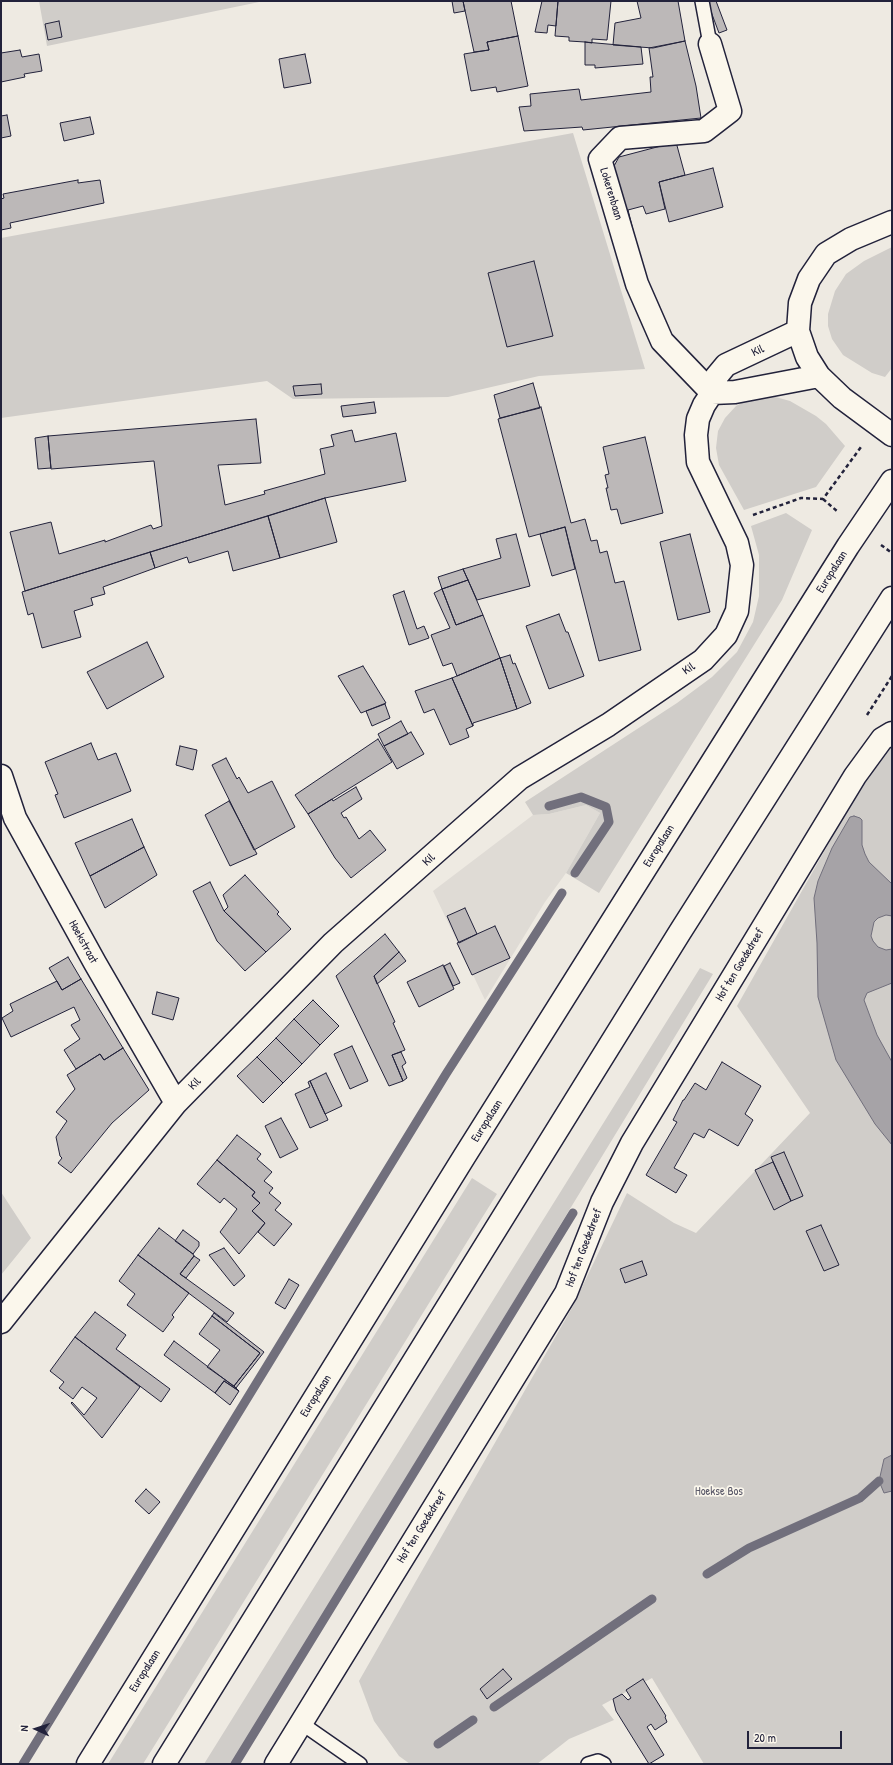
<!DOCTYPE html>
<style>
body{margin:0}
#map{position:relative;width:893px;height:1765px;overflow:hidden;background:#eeeae2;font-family:"Patrick Hand",sans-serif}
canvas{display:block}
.frame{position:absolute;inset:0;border:2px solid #22223b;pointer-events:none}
.north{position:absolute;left:16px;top:1709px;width:40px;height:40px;-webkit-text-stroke:3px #fbf7ec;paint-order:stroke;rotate:273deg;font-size:11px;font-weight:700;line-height:16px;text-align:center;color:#22223b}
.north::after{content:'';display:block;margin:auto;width:14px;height:18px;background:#22223b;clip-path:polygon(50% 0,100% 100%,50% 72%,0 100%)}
.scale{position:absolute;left:747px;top:1731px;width:95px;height:18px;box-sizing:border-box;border:2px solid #22223b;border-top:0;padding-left:5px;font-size:12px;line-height:14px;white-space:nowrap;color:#22223b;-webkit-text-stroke:3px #fbf7ec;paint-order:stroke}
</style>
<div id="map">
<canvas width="893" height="1765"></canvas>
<div class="frame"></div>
<div class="north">N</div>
<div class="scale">20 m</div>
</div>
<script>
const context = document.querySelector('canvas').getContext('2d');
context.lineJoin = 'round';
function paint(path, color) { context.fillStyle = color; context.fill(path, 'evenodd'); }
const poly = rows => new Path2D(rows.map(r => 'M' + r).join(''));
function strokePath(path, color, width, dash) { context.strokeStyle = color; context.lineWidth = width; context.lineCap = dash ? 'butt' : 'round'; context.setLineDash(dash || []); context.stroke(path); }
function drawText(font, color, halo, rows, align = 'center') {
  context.font = font + ' "Patrick Hand",sans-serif'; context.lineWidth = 3.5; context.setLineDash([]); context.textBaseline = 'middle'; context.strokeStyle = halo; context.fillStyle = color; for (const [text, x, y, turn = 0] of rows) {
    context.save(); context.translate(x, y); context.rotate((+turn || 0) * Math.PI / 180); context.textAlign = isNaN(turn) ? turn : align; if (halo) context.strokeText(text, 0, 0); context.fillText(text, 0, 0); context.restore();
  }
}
paint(poly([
 [586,805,600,813,566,873,545,902,485,1000,433,891,533,815,549,814]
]), '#dfdbd5');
paint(poly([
 [39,1,264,1,47,46],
 [573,133,645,369,539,376,448,397,293,399,267,381,1,418,1,238],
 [892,247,892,368,885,377,872,373,843,355,832,339,828,326,828,314,835,291,846,274,864,261],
 [772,396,790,401,816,416,826,424,845,446,816,487,744,510,719,465,716,448,718,431,725,418,736,406,747,400],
 [786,513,812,530,782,600,599,893,566,873,600,813,586,805,549,814,533,815,525,802,677,703,712,677,737,652,753,622,759,596,759,555,751,526],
 [892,747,892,1764,704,1764,652,1678,602,1705,614,1720,569,1739,537,1764,410,1764,399,1756,374,1721,359,1681,573,1306,627,1193,674,1223,696,1233,810,1113,737,1006,847,811,880,757],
 [700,968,713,974,232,1764,204,1764],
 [472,1178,497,1194,480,1221,143,1764,108,1764],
 [1,1192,31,1238,1,1275]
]), '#d0cdc9');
const water = poly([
 [854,816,860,818,862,820,862,845,865,854,869,862,892,884,892,916,886,915,878,918,874,922,871,936,873,941,878,947,886,950,892,949,892,983,867,993,864,1000,877,1035,892,1062,892,1145,875,1124,836,1060,818,997,817,943,814,898,818,881,832,848,850,817,854,816],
 [892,1455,892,1491,884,1493,879,1481,884,1459,892,1455]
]);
paint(water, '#a6a3a7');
strokePath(water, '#716f7c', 1);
strokePath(poly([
 [549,806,581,797,606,807,609,822,575,873],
 [707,1574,749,1548,860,1498,879,1481],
 [494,1707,652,1599],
 [438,1744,473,1720],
 [23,1764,446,1074,562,893],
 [235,1764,573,1213]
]), '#716f7c', 9);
const building = poly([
 [452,1,463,1,465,11,454,13,452,1],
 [463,1,511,1,518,36,487,42,489,50,474,52,463,1],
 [542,1,558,1,556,26,548,25,547,33,535,32,542,1],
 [558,1,611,1,607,40,592,39,592,43,585,42,569,41,569,37,555,36,558,1],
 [637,1,678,1,685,41,653,48,613,45,615,23,641,18,637,1],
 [707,1,716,1,727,30,719,33,707,1],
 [59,21,62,37,48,40,45,24,59,21],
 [518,36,528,86,497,92,496,87,471,91,464,54,489,50,487,42,518,36],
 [685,41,696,86,701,118,583,130,582,127,524,131,519,107,531,106,530,94,579,89,581,100,651,92,650,77,653,77,649,48,685,41],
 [585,42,641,47,643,64,595,68,595,65,585,65,585,42],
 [20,50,22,57,39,54,42,71,24,74,25,77,1,82,1,53,20,50],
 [305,54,311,83,284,88,279,59,305,54],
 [7,115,11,136,1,138,1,116,7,115],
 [90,117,94,134,64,141,60,123,90,117],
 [676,142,685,175,659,182,665,209,646,214,643,206,628,210,635,238,613,176,614,166,619,157,676,142],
 [713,168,723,207,669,222,659,182,713,168],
 [78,180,78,183,100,180,104,203,10,223,11,228,1,230,1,199,4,198,3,194,78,180],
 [534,261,553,336,507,347,488,273,534,261],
 [533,383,540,408,500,418,494,395,533,383],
 [321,384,322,394,295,396,293,386,321,384],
 [374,402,376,413,343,417,341,406,374,402],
 [541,407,571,523,585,519,591,541,597,540,600,553,607,551,615,583,624,581,641,650,599,661,565,527,529,537,498,419,541,407],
 [256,419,261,463,218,465,225,505,265,494,264,491,325,474,320,449,334,446,331,435,352,430,355,442,396,433,406,481,325,498,25,591,10,532,51,522,59,554,105,540,105,542,151,525,153,529,162,526,154,461,51,469,48,436,256,419],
 [48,436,51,468,38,469,35,438,48,436],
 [645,437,663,513,621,524,617,509,611,510,606,488,608,488,605,475,609,474,603,447,645,437],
 [325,498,337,542,280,558,268,516,325,498],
 [268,516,280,558,233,571,228,551,189,563,187,557,155,568,150,552,268,516],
 [565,527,575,569,552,576,540,534,565,527],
 [516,534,530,586,477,600,463,569,501,558,496,539,516,534],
 [690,534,710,612,678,620,660,542,690,534],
 [150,552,155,568,103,587,105,594,91,598,93,605,74,611,81,637,42,648,33,613,28,615,22,592,150,552],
 [463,569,468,580,442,589,438,577,463,569],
 [468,580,483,615,456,625,442,589,468,580],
 [442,589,456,625,483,615,500,658,457,676,452,663,443,666,431,635,450,628,434,593,442,589],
 [404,591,417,629,424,626,429,638,409,645,393,595,404,591],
 [559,614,566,632,568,632,584,676,549,689,526,626,559,614],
 [147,642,164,677,107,709,87,672,147,642],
 [510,655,513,664,515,663,531,703,517,709,500,658,510,655],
 [500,658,517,709,473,723,473,726,452,678,500,658],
 [363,666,386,703,361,713,338,676,363,666],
 [452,678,473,726,466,729,469,737,450,745,434,709,424,713,415,691,452,678],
 [385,704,390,718,372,726,366,711,385,704],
 [401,721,408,734,384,746,378,734,401,721],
 [411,732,424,754,397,769,384,746,411,732],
 [378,739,392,762,308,814,295,795,378,739],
 [91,743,98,760,116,753,131,791,64,818,55,795,58,794,45,762,91,743],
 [180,746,197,750,193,770,176,765,180,746],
 [226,758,237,779,239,777,248,793,272,781,295,827,254,850,212,765,226,758],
 [356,787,362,799,341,813,344,818,346,817,359,839,370,830,386,850,351,878,335,858,308,814,332,799,333,801,356,787],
 [229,801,257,854,230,866,205,815,229,801],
 [132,819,144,847,90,876,75,843,132,819],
 [144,847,157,875,105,908,90,876,144,847],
 [245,875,279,912,277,914,291,929,266,952,224,911,228,907,223,895,245,875],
 [210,882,224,911,266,952,245,971,217,941,193,891,210,882],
 [465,908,477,934,459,943,447,916,465,908],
 [495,926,510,958,472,975,457,943,495,926],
 [385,934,399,952,374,976,395,1022,393,1023,405,1050,392,1055,403,1081,389,1086,336,976,385,934],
 [399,952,406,961,377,984,374,976,399,952],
 [68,957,81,979,62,990,49,968,68,957],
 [450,963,460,983,453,986,444,966,450,963],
 [443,965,454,989,419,1007,407,982,443,965],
 [81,979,123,1048,104,1060,100,1054,76,1069,64,1050,80,1039,71,1025,80,1020,74,1007,11,1037,2,1018,13,1011,10,1004,57,981,62,990,81,979],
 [157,992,179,998,173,1020,152,1014,157,992],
 [313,1000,339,1026,320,1045,294,1019,313,1000],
 [294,1019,320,1045,302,1064,276,1038,294,1019],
 [276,1038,302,1064,283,1083,257,1057,276,1038],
 [352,1046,368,1081,350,1089,334,1054,352,1046],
 [123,1048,149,1090,112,1123,71,1173,58,1163,62,1158,60,1156,56,1137,67,1121,56,1112,75,1089,67,1075,100,1054,104,1060,123,1048],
 [401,1052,406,1063,402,1066,407,1078,403,1081,392,1055,401,1052],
 [257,1057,283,1083,263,1103,237,1076,257,1057],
 [722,1062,761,1086,745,1114,753,1120,738,1146,709,1129,704,1138,694,1133,674,1168,687,1175,676,1193,646,1175,677,1122,673,1120,683,1100,684,1100,695,1083,706,1090,722,1062],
 [326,1073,342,1106,325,1114,310,1081,326,1073],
 [310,1081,328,1120,310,1128,295,1094,310,1087,308,1082,310,1081],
 [281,1118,298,1149,280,1158,265,1126,281,1118],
 [237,1135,261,1154,257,1159,272,1172,264,1181,273,1188,269,1193,281,1203,275,1210,292,1224,274,1246,258,1232,265,1223,252,1211,260,1203,252,1196,255,1192,217,1160,237,1135],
 [784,1152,803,1196,791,1201,771,1157,784,1152],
 [217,1160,255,1192,252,1196,260,1203,252,1211,265,1223,239,1254,220,1232,237,1209,224,1198,220,1203,197,1184,217,1160],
 [773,1162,791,1201,774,1210,755,1170,773,1162],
 [821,1225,839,1265,824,1271,806,1231,821,1225],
 [159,1228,193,1254,194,1256,180,1274,234,1313,227,1322,138,1255,159,1228],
 [183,1230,199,1242,199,1246,193,1254,175,1241,183,1230],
 [224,1248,245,1276,234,1286,209,1255,224,1248],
 [138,1255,189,1293,172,1315,174,1317,163,1332,127,1305,135,1294,119,1281,138,1255],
 [194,1256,200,1260,186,1278,180,1274,194,1256],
 [642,1261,647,1275,625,1283,620,1269,642,1261],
 [289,1279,299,1285,285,1309,275,1303,289,1279],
 [95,1312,126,1335,116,1349,170,1389,161,1402,75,1337,95,1312],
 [214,1313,264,1352,236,1388,234,1386,260,1353,212,1316,214,1313],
 [212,1316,260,1353,234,1386,207,1367,220,1350,199,1334,212,1316],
 [75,1337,140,1387,102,1438,71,1403,72,1402,84,1415,97,1398,82,1387,73,1399,59,1388,64,1382,50,1371,75,1337],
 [174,1341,236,1388,239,1391,224,1381,215,1393,164,1355,174,1341],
 [224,1381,239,1391,230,1405,215,1393,224,1381],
 [146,1489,160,1502,149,1514,135,1501,146,1489],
 [503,1669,512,1679,487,1699,480,1689,503,1669],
 [643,1679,666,1716,665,1717,667,1722,655,1730,651,1724,647,1727,664,1755,649,1764,616,1711,613,1699,622,1694,628,1700,631,1698,626,1690,643,1679]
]);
paint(building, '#bcb8b8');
strokePath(building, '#22223b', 1);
const lane = poly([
 [702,1,710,44],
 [301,1723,360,1764],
 [588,1764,598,1761,604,1764]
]);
const street = poly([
 [710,44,730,111,704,131,620,138,600,159,637,284,662,341,712,393],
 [892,222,851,239,826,254,809,279,800,303,798,331,807,357,819,376,842,398,892,435],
 [712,393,735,392,819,376],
 [1,776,15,818,95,963,176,1103],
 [1,1322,176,1103,333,943,520,778,608,725,703,660,726,635,737,611,742,565,737,543,698,462,696,435,698,419,704,405,712,393,716,377,726,365,798,331],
 [276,1764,566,1293,602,1202,632,1143,855,776,882,739,892,733]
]);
const highway = poly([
 [88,1764,464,1157,848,546,892,481],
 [164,1764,680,932,892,598]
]);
strokePath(lane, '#22223b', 16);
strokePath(street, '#22223b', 25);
strokePath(highway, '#22223b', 25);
strokePath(poly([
 [823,499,838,512],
 [753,515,801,498,823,499,861,447],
 [881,545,892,553],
 [867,715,892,676]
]), '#22223b', 2.5, [4, 3]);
strokePath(lane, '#fbf7ec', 13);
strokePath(street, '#fbf7ec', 22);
strokePath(highway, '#fbf7ec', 22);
drawText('12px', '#22223b', '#fbf7ec', [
 ["Lokerenbaan",611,194,73],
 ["Kil",758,351,-25],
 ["Europalaan",832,572,-58],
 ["Kil",689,669,-35],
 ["Europalaan",659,846,-58],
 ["Kil",429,860,-42],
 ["Hoekstraat",83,942,61],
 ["Hof ten Goededreef",740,965,-59],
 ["Kil",195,1084,-46],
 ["Europalaan",487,1121,-58],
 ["Hof ten Goededreef",584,1248,-69],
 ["Europalaan",316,1396,-58],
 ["Hof ten Goededreef",422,1527,-58],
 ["Europalaan",145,1671,-58]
]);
drawText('12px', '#565566', '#fbf7ec', [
 ["Hoekse Bos",719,1492]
]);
</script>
